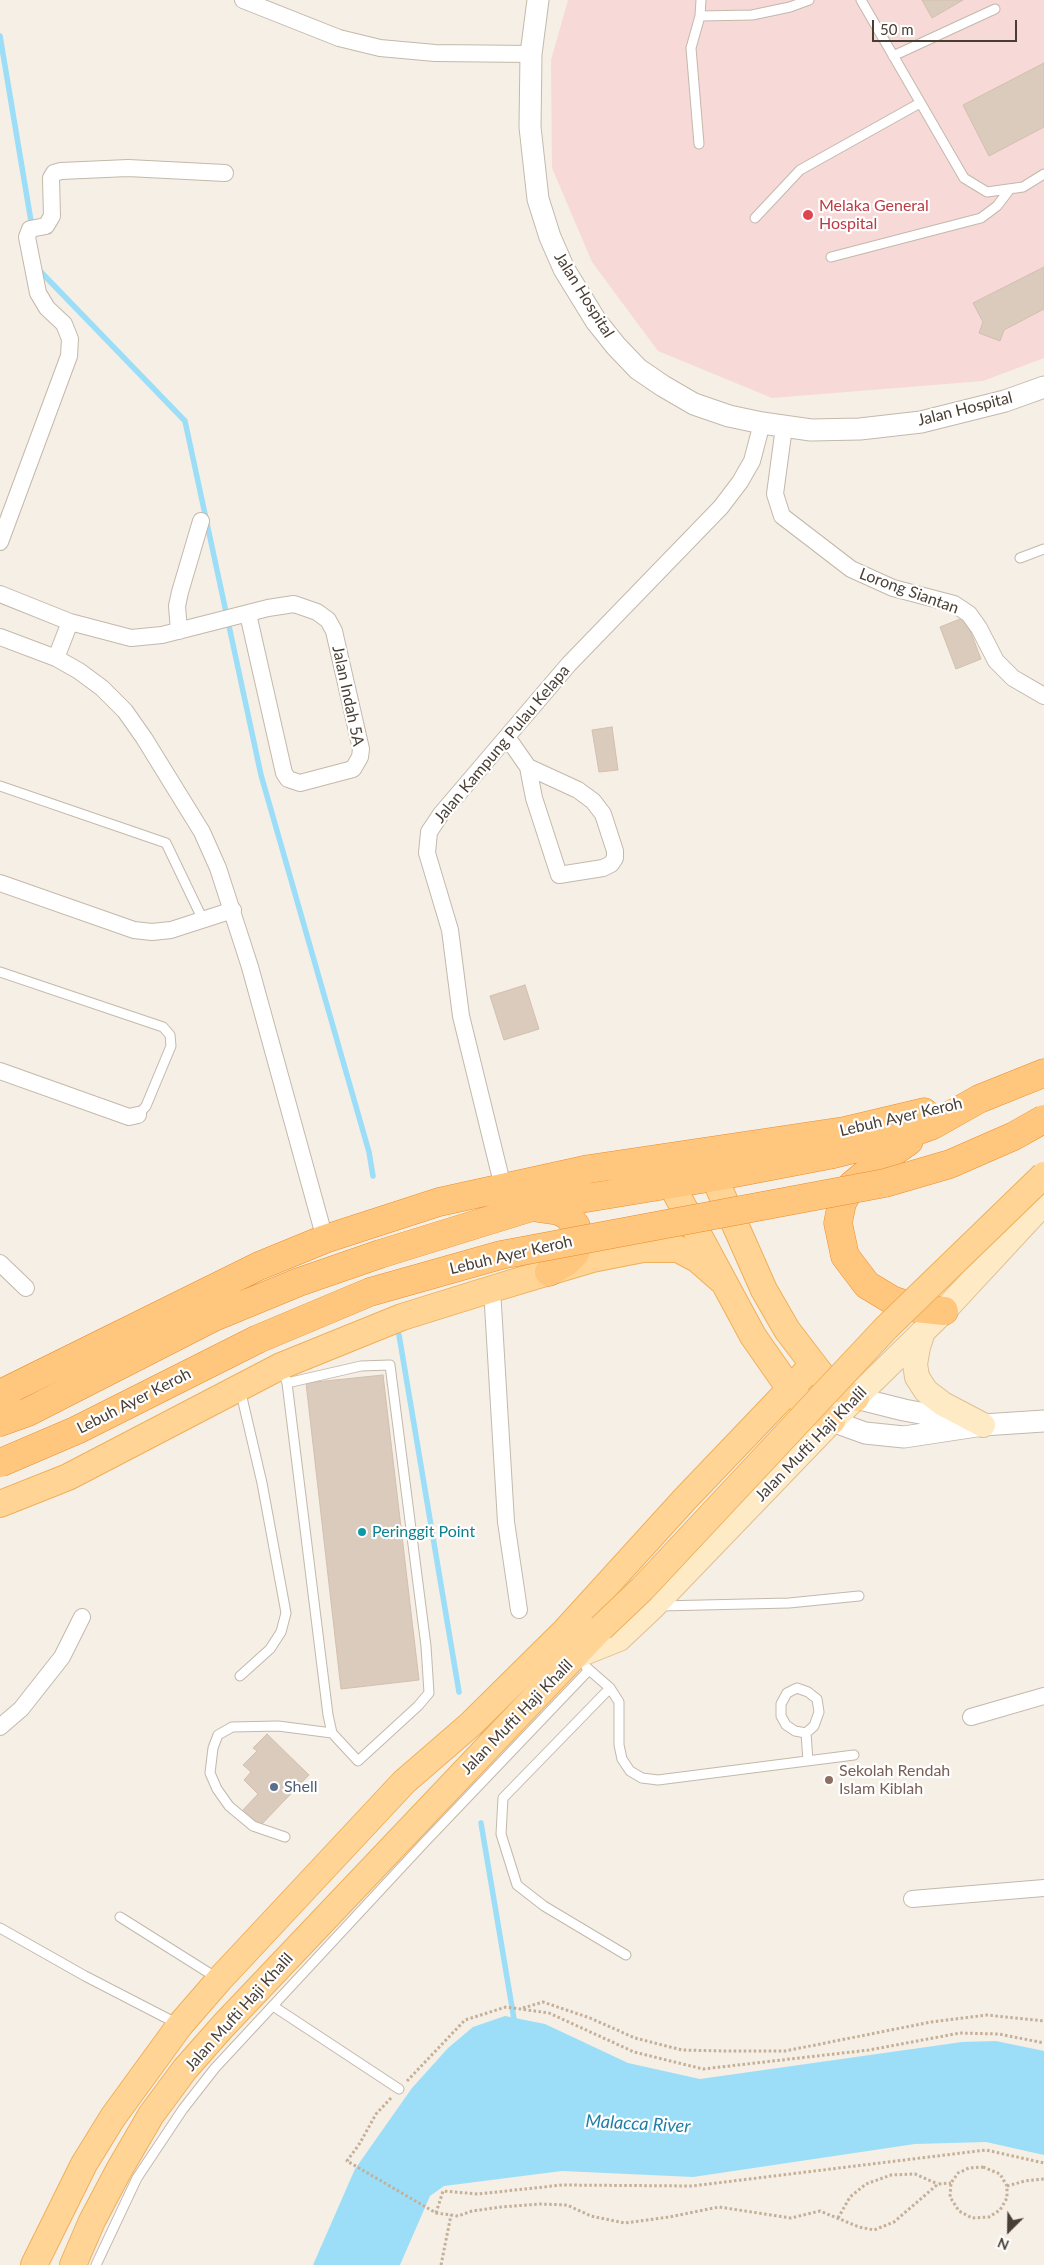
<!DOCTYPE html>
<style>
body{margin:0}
#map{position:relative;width:1044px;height:2265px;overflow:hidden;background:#f5efe6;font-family:Lato,sans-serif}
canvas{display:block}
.north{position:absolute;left:984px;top:2205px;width:50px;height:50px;-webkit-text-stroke:4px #fff;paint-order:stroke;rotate:203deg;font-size:14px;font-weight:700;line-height:20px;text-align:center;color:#493e34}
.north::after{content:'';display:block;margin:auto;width:18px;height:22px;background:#493e34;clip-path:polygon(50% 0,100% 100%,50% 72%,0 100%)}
.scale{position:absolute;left:872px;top:20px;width:145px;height:22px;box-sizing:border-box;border:2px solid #493e34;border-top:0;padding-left:6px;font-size:15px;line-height:18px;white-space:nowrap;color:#493e34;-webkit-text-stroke:4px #fff;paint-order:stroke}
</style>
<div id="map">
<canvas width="1044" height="2265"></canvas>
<div class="north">N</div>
<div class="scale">50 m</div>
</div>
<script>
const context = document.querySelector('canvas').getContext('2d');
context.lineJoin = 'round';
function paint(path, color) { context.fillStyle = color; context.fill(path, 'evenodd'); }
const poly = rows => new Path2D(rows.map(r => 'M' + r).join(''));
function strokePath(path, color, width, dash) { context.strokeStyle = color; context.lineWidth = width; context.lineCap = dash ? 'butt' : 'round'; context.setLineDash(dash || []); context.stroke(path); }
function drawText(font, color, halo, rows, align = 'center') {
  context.font = font + ' Lato,sans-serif'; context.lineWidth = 4.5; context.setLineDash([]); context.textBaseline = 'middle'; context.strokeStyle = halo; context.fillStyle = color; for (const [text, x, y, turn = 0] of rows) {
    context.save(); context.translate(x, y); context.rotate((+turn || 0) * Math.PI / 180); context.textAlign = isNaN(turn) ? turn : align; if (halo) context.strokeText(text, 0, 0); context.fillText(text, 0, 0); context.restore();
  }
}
paint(poly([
 [568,0,1044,0,1044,358,983,381,772,398,658,351,592,262,552,168,551,60]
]), '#f7d9d8');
paint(poly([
 [505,2016,545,2024,628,2063,700,2079,962,2042,996,2041,1044,2051,1044,2155,986,2142,915,2144,693,2177,562,2171,444,2186,430,2196,400,2265,313,2265,355,2169,412,2088,448,2048,473,2027]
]), '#9cdef8');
strokePath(poly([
 [0,36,32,227],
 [39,270,185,421,261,775,369,1152,373,1176],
 [399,1335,459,1692],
 [481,1823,515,2025]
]), '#9cdef8', 5.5);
const building = poly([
 [922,0,963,0,932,18,922,0],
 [1044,63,1044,127,989,156,963,105,1044,63],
 [1044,267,1044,309,1004,330,1000,341,979,333,983,322,973,303,1044,267],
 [965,617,981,659,956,669,940,627,965,617],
 [612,727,618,770,599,772,592,730,612,727],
 [525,985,539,1029,504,1040,490,996,525,985],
 [383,1375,419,1680,341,1689,306,1383,383,1375],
 [267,1734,309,1775,259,1827,242,1811,258,1794,244,1780,251,1772,243,1765,257,1751,253,1748,267,1734]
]);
paint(building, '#dbcbbd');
strokePath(building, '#d3bfad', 1);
const service = poly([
 [861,0,964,178,987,192,1023,187,1044,174],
 [700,16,701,0],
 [893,56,995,9],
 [699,144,691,48,700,16,752,15,790,7,809,0],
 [755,218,800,170,920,103],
 [831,257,981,218,997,206,1010,189],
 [1020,558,1044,549],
 [0,786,166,843,203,920],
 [0,972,163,1027,170,1035,171,1046,146,1106,138,1115],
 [282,1368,287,1383,328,1715,332,1733,358,1761,418,1706,429,1693,426,1646,390,1365,361,1366,287,1383],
 [660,1606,789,1603,859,1596],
 [586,1667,610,1688,619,1702,619,1745,622,1759,630,1771,642,1778,658,1780,854,1755],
 [240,1676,270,1649,281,1632,286,1613,262,1483,240,1389],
 [610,1688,503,1798,501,1834,517,1885,544,1906,626,1955],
 [806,1733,795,1731,786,1725,781,1716,781,1704,787,1693,797,1688,808,1692,817,1699,819,1712,814,1726,806,1733,808,1761],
 [285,1837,253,1826,229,1806,217,1789,210,1773,213,1748,218,1735,232,1727,278,1726,332,1733],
 [120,1917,217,1978],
 [0,1928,85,1976,178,2024],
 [273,2006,399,2089],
 [96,2265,137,2178,183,2109,215,2068,424,1843,589,1670]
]);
const minor = poly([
 [243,0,339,38,380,48,435,53,531,54],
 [784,427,775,494,782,516,851,569,893,588,954,604,969,614,979,628,996,661,1013,678,1044,696],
 [0,542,69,356,70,339,64,324,47,308,38,293,27,237,30,229,46,226,52,216,51,178,54,173,61,171,128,168,225,173],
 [0,594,70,622,131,638,162,635,268,608,294,604,317,612,328,620,334,631,361,749,360,757,353,769,300,783,288,779,284,773,248,614],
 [179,631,177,606,180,592,201,521],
 [0,637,56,658,79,671,102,688,125,711,144,738,202,832,218,868,250,967,325,1239],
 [56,658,70,622],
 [507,737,528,767,578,790,593,801,603,814,615,851,615,858,611,864,603,868,559,875,534,798,528,767],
 [0,883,134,930,152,932,171,930,233,910],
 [0,1071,129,1117,138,1115],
 [503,1187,461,1016,450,930,427,853,429,832,441,814,569,664,721,507,740,482,752,461,762,423],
 [0,1263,26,1288],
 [492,1289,506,1522,519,1610],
 [971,1717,1044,1696],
 [0,1727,21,1709,62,1657,82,1617],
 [912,1899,1044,1888]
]);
const tertiary = poly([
 [538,0,531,54,530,127,538,199,550,237,564,269,596,321,616,346,638,369,663,386,694,404,729,416,762,423,811,430,860,429,921,422,1005,401,1044,387],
 [856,1398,904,1410,968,1422],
 [832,1421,865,1433,904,1437,983,1425,1044,1421]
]);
const secondary = poly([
 [923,1332,918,1347,915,1364,917,1377,926,1391,943,1404,983,1425],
 [574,1657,619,1639,654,1606,832,1421,944,1311,1044,1203]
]);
const primary = poly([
 [714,1177,764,1290,787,1330,826,1381,856,1398],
 [671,1184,753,1336,790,1389,805,1405,832,1421],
 [0,1504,68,1477,281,1366,402,1317,492,1289,592,1259,643,1249,678,1249,697,1259,721,1280],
 [34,2265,84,2164,113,2117,180,2025,219,1980,404,1782,471,1724,565,1631,685,1499,813,1365],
 [73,2265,92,2221,119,2170,151,2115,185,2069,223,2026,601,1628]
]);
const trunk = poly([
 [909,1141,886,1157,852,1185,842,1203,838,1223,845,1256,867,1285,892,1300,916,1308,944,1311],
 [538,1208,559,1211,568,1216,576,1226,578,1239,575,1253,566,1262,549,1272],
 [0,1394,259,1266,325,1239,439,1202,589,1169,844,1131,924,1112],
 [0,1422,28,1412,214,1317,299,1282,380,1254,532,1207,714,1177,834,1154,891,1140,933,1125,979,1099,1044,1073]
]);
strokePath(service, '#c4b8ab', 11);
strokePath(minor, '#c4b8ab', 18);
strokePath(tertiary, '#c4b8ab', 23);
strokePath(secondary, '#ddc093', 26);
strokePath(primary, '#f0b059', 28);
strokePath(trunk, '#ee8c27', 29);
strokePath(poly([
 [523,2008,543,2002,590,2018,635,2038,682,2050,725,2051,785,2051,931,2022,987,2015,1044,2021],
 [407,2081,465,2020,506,2007,549,2013,634,2052,703,2069,869,2050,960,2033,999,2034,1044,2043],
 [391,2098,376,2114,360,2143,347,2161,436,2213,451,2215,458,2216,472,2211,501,2207,540,2204,567,2205,591,2216,625,2223,669,2217,719,2207,791,2218,820,2211,859,2227,874,2230,894,2222,938,2184,951,2183],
 [983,2167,1000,2174,1007,2186,1007,2198,1000,2210,989,2217,972,2218,959,2211,950,2197,951,2183,958,2173,969,2168,983,2167],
 [1007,2186,1025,2181,1044,2179],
 [436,2213,443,2191,478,2194,562,2185,692,2186,986,2150,1044,2163],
 [838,2218,850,2197,866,2184,891,2175,915,2174,938,2184],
 [441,2265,451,2215]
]), '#c5af97', 3, [2.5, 2.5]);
strokePath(service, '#fff', 9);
strokePath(minor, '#fff', 16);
strokePath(tertiary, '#fff', 21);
strokePath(secondary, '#ffeac6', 24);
strokePath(primary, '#ffd495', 26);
strokePath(trunk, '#ffc67e', 28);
const primaryBridge = poly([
 [601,1628,642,1589,886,1328,1044,1175]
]);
const trunkBridge = poly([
 [0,1463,77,1430,258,1339,370,1292,501,1255,885,1183,950,1164,1014,1136,1044,1119]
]);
strokePath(primaryBridge, '#f0b059', 28, []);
strokePath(trunkBridge, '#ee8c27', 29, []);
strokePath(primaryBridge, '#ffd495', 26);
strokePath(trunkBridge, '#ffc67e', 28);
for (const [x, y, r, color] of [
 [808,215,6,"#e0444e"],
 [362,1532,5,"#0f9aa8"],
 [829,1780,5,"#8d6e63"],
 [274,1787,5,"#5c6f8a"]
]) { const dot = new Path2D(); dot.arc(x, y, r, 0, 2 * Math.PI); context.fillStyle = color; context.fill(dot); strokePath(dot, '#fff', 2); }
drawText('16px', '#be3a42', '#fff', [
 ["Melaka General",819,206],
 ["Hospital",819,224]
], 'left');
drawText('16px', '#493e34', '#fff', [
 ["Jalan Hospital",584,295,58],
 ["Jalan Hospital",965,409,-14],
 ["Lorong Siantan",909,591,20],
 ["Jalan Indah 5A",348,696,78],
 ["Jalan Kampung Pulau Kelapa",502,744,-50],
 ["Lebuh Ayer Keroh",901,1117,-13],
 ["Lebuh Ayer Keroh",511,1255,-13],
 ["Lebuh Ayer Keroh",134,1401,-27],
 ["Jalan Mufti Haji Khalil",811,1444,-46],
 ["Jalan Mufti Haji Khalil",517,1717,-46],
 ["Jalan Mufti Haji Khalil",239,2012,-48]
]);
drawText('16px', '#0d838f', '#fff', [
 ["Peringgit Point",372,1532]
], 'left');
drawText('16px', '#785e54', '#fff', [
 ["Sekolah Rendah",839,1771],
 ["Islam Kiblah",839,1789]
], 'left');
drawText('16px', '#4e5e75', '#fff', [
 ["Shell",284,1787]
], 'left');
drawText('italic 18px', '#1f7ea6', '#fff', [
 ["Malacca River",638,2124,3]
]);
</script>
